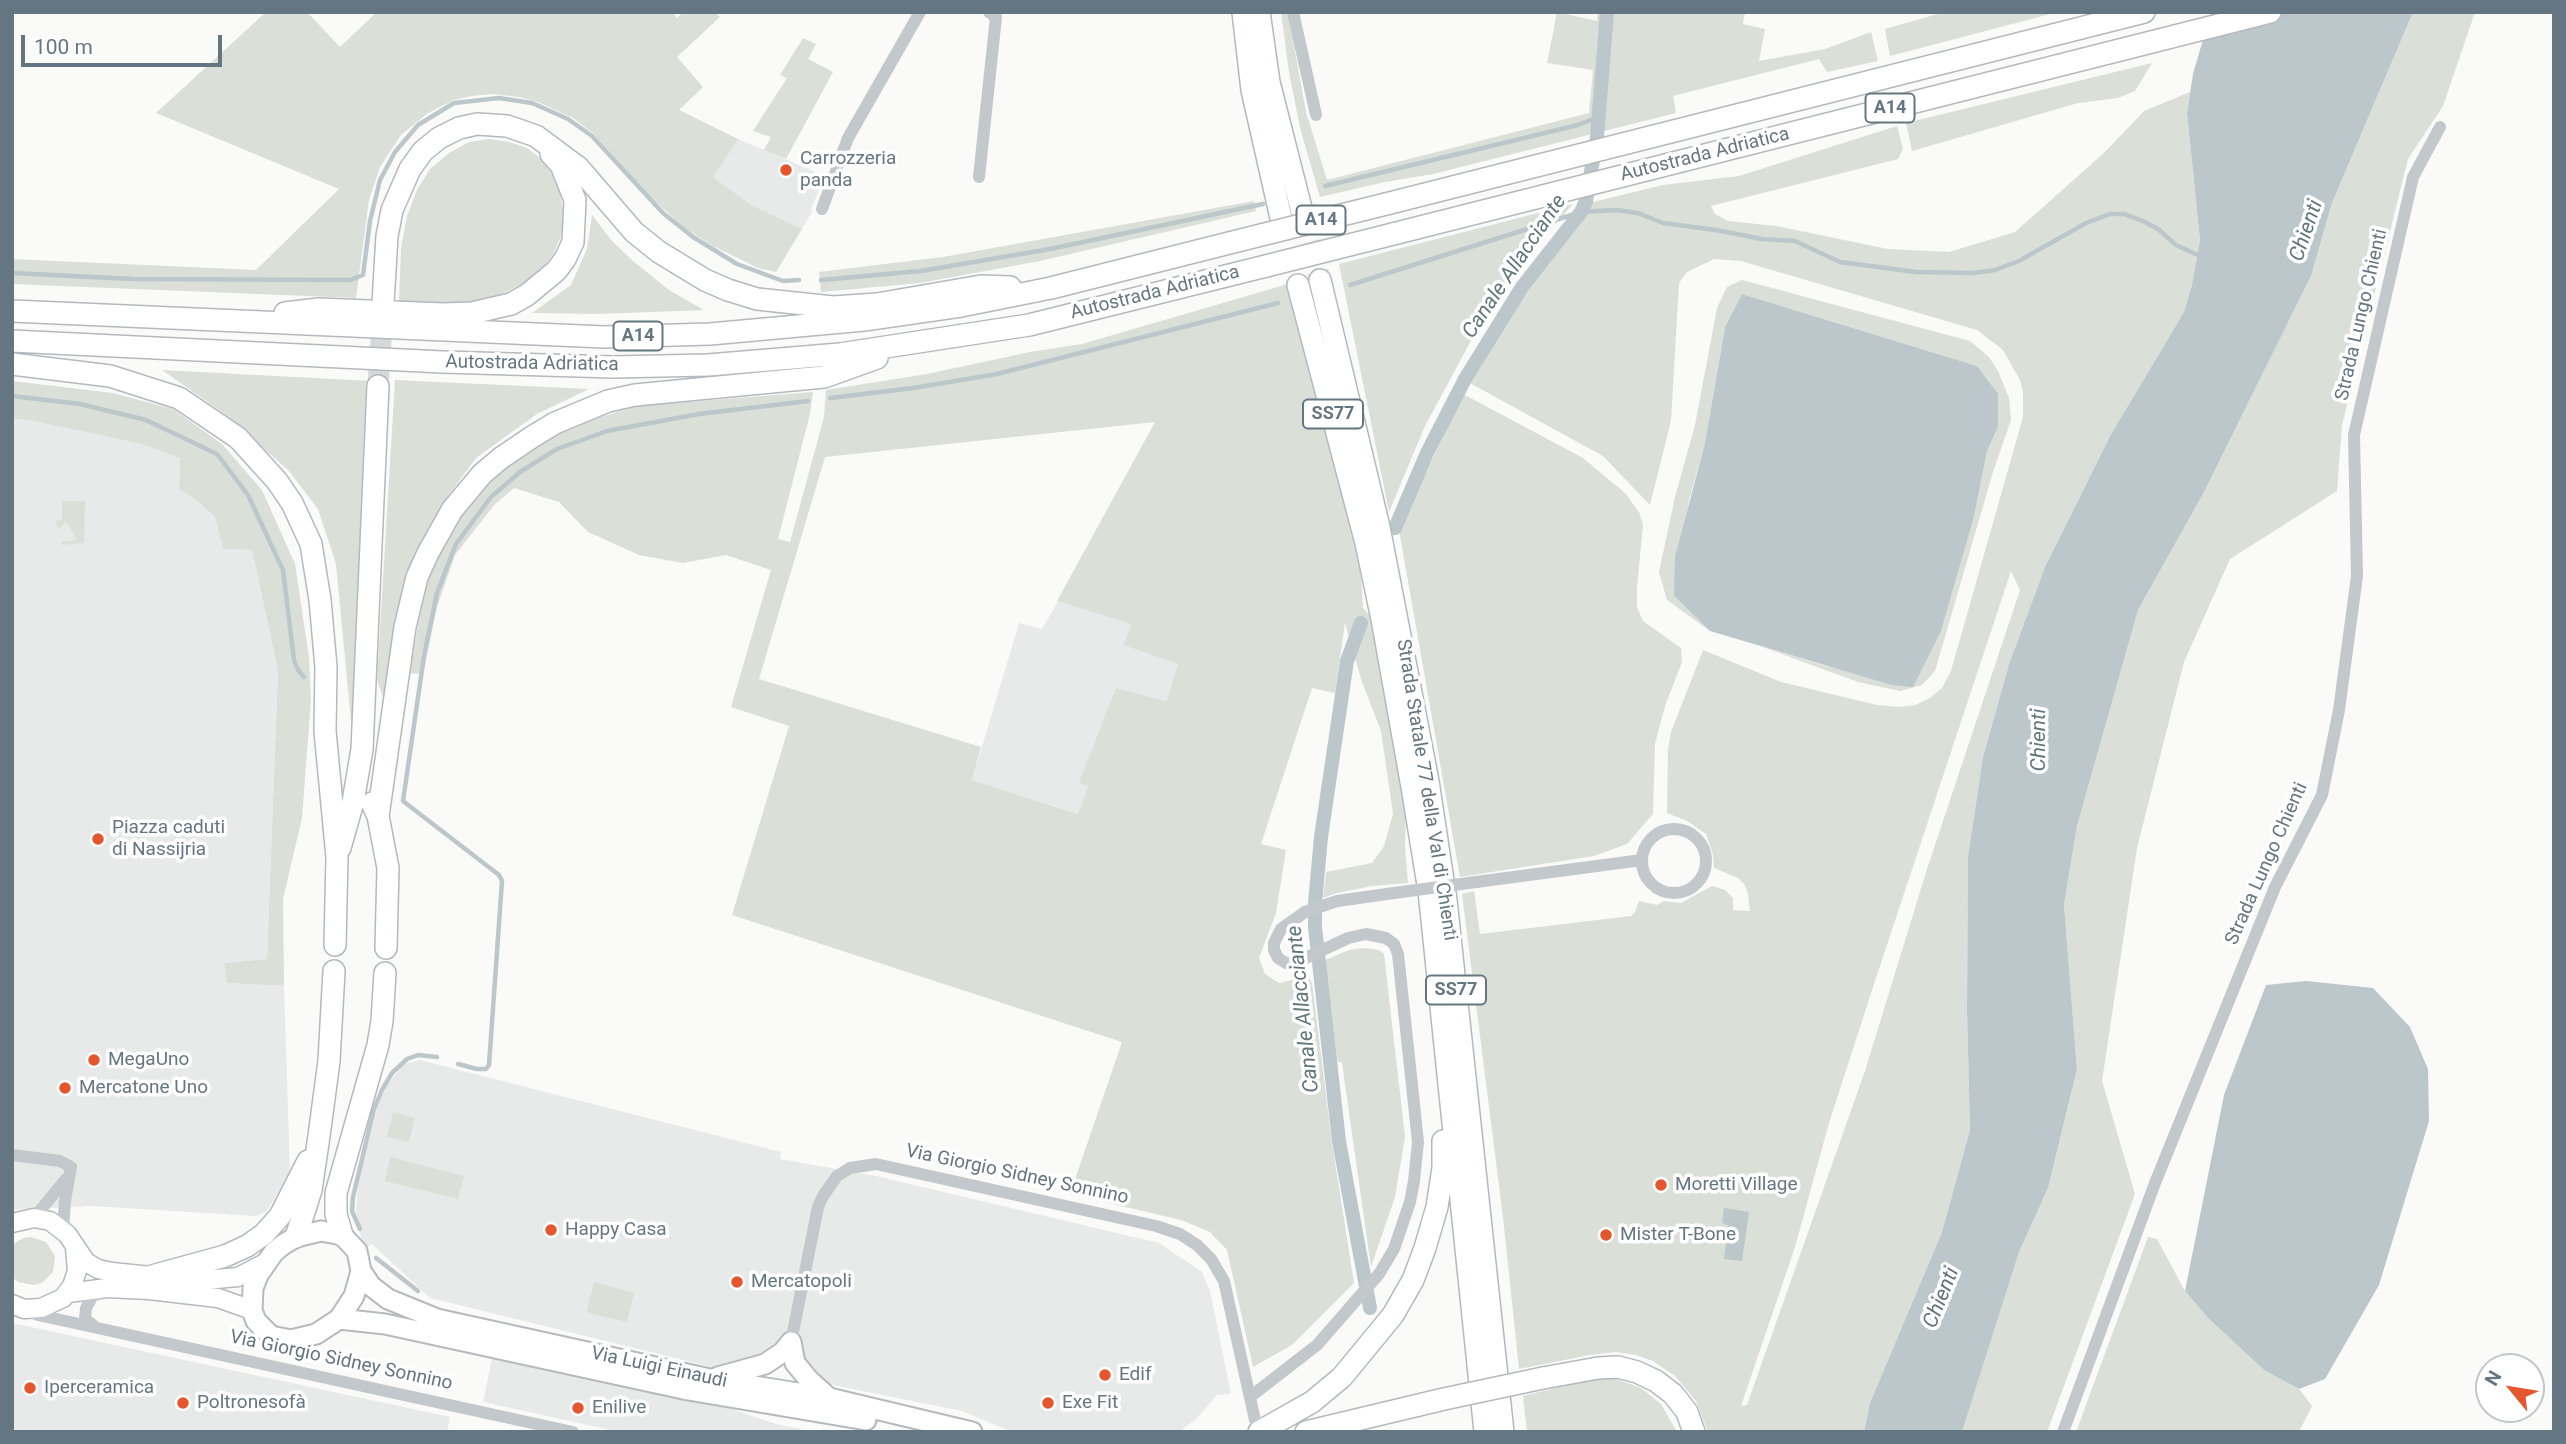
<!DOCTYPE html>
<meta charset="utf-8">
<style>
body{margin:0}
#map{position:relative;width:2566px;height:1444px;overflow:hidden;background:#fafaf8;font-family:Roboto,sans-serif}
canvas{display:block}
.frame{position:absolute;inset:0;border:14px solid #657683;pointer-events:none}
.north{position:absolute;left:2475px;top:1353px;width:70px;height:70px;box-sizing:border-box;background:#fff;border:2px solid #c1c8cd;border-radius:50%;rotate:300deg;font-size:19px;font-weight:700;line-height:28px;text-align:center;color:#657683}
.north::after{content:'';display:block;margin:auto;width:24px;height:32px;background:#e4572e;clip-path:polygon(50% 0,100% 100%,50% 72%,0 100%)}
.scale{position:absolute;left:21px;top:35px;width:201px;height:32px;box-sizing:border-box;border:4px solid #657683;border-top:0;padding-left:9px;font-size:21px;line-height:24px;white-space:nowrap;color:#657683;-webkit-text-stroke:5px #fff;paint-order:stroke}
</style>
<div id="map">
<canvas width="2566" height="1444"></canvas>
<div class="frame"></div>
<div class="north">N</div>
<div class="scale">100 m</div>
</div>
<script>
const context = document.querySelector('canvas').getContext('2d');
context.lineJoin = 'round';
function paint(path, color) { context.fillStyle = color; context.fill(path, 'evenodd'); }
const poly = rows => new Path2D(rows.map(r => 'M' + r).join(''));
function strokePath(path, color, width, dash) { context.strokeStyle = color; context.lineWidth = width; context.lineCap = dash ? 'butt' : 'round'; context.setLineDash(dash || []); context.stroke(path); }
function drawText(font, color, halo, rows, align = 'center') {
  context.font = font + ' Roboto,sans-serif'; context.lineWidth = 7; context.setLineDash([]); context.textBaseline = 'middle'; context.strokeStyle = halo; context.fillStyle = color; for (const [text, x, y, turn = 0] of rows) {
    context.save(); context.translate(x, y); context.rotate((+turn || 0) * Math.PI / 180); context.textAlign = isNaN(turn) ? turn : align; if (halo) context.strokeText(text, 0, 0); context.fillText(text, 0, 0); context.restore();
  }
}
paint(poly([
 [738,139,825,176,811,209,813,210,802,229,753,206,712,176],
 [12,419,28,420,138,443,180,458,179,489,199,502,215,519,223,549,252,550,278,671,267,959,224,963,227,983,284,986,290,1173,267,1211,256,1216,91,1206,12,1210],
 [1058,601,1131,624,1123,645,1179,664,1168,701,1116,688,1080,783,1088,785,1079,814,972,780,1019,623,1042,629],
 [420,1060,781,1152,780,1159,876,1176,1159,1243,1202,1272,1210,1291,1231,1394,1217,1395,1197,1418,1179,1432,1012,1432,962,1411,837,1386,816,1378,802,1360,720,1369,430,1298,372,1244,364,1248,360,1233,361,1227,356,1212,358,1183,378,1104,388,1084,404,1064],
 [12,1323,450,1417,447,1432,12,1432],
 [493,1354,705,1400,776,1424,814,1432,620,1432,483,1402]
]), '#e8e9e9');
paint(poly([
 [266,12,307,12,340,47,377,12,673,12,677,18,683,12,715,12,720,17,677,57,703,87,679,110,738,139,713,177,753,206,802,229,776,272,758,268,713,246,686,229,649,196,594,134,573,118,538,102,519,97,493,94,472,96,454,100,428,113,401,135,380,167,369,200,356,298,12,284,12,259,256,270,339,189,156,113],
 [1281,12,1288,12,1306,112,1327,180,1589,113,1593,70,1547,63,1557,12,1597,21,1598,12,1745,12,1743,24,1765,29,1759,61,1825,49,1871,32,1878,61,1827,72,1819,59,1673,96,1676,113,1433,174,1385,182,1320,197,1300,128,1289,72],
 [1945,12,2058,12,1890,56,1885,29],
 [2413,12,2475,12,2443,106,2408,159,2342,425,2337,491,2230,559,2184,662,2137,848,2102,1081,2135,1194,2047,1432,1962,1432,2019,1252,2048,1188,2077,1071,2064,905,2077,826,2138,610,2204,492,2311,276,2332,203],
 [803,38,816,44,808,59,833,72,786,159,764,150,771,137,753,131,787,78,780,75],
 [2152,63,2135,91,2118,98,2078,103,1912,151,1906,123],
 [2190,92,2187,113,2200,240,2192,285,2184,312,2110,436,2045,567,2009,664,1983,757,1968,856,1967,1011,1970,1130,1942,1232,1870,1403,1864,1432,1708,1432,1696,1401,1675,1376,1653,1361,1636,1355,1616,1352,1590,1355,1519,1369,1503,1217,1462,894,1474,891,1480,934,1631,916,1635,912,1639,901,1657,905,1664,901,1681,903,1712,886,1725,890,1733,898,1733,910,1750,911,1748,893,1744,884,1738,878,1714,868,1713,855,1706,834,1687,821,1667,813,1668,749,1671,732,1703,650,1781,682,1877,705,1900,707,1915,705,1930,698,1942,688,1951,671,2023,417,2023,393,2020,380,2003,350,1977,330,1741,261,1714,259,1687,272,1679,283,1671,421,1650,505,1603,456,1468,382,1527,289,1586,215,1589,203,1663,185,1739,176,1897,126,1903,149,1898,159,1711,206,1715,214,1728,221,1776,226,1888,249,1949,252,2015,232,2104,153,2144,111],
 [2011,571,2020,590,1927,869,1865,1071,1747,1405,1741,1406,1795,1247,1829,1123,1874,984],
 [489,139,509,142,527,148,544,161,553,176,560,194,564,214,561,236,553,254,540,271,522,284,500,295,476,301,445,304,399,302,401,248,407,216,417,190,430,169,449,153,469,142],
 [1254,201,1256,211,1040,261,920,283,821,292,819,272,943,257],
 [1573,204,1542,239,1473,337,1425,426,1389,512,1339,264],
 [592,215,612,241,633,261,669,290,704,310,597,314,532,313,571,285,587,249],
 [1742,280,1970,341,1989,357,1998,371,2009,398,2011,420,1993,472,1935,671,1922,685,1900,691,1858,682,1760,646,1826,666,1913,686,1941,631,1974,517,1987,451,1998,427,1977,366,1742,294,1725,327,1705,443,1689,500,1674,596,1710,631,1667,600,1659,572,1675,497,1695,425,1717,308,1727,287],
 [1288,284,1360,562,1363,608,1373,619,1406,808,1405,847,1408,883,1372,886,1337,893,1323,898,1326,872,1372,863,1384,846,1393,814,1381,731,1361,679,1345,623,1335,693,1312,688,1261,844,1286,850,1276,913,1259,958,1265,974,1279,983,1305,977,1309,978,1312,983,1332,1143,1354,1283,1292,1345,1253,1367,1227,1250,1210,1232,1181,1220,1070,1194,1122,1042,732,915,789,726,731,707,771,570,726,555,683,563,639,555,588,532,559,502,514,488,495,504,455,555,437,607,423,674,410,673,424,589,448,535,475,495,516,459,556,435,597,418,637,406,813,392,810,414,778,539,790,542,824,417,826,390,927,374,1030,352,1082,344],
 [1155,422,1057,601,1131,624,1123,645,1178,664,1167,701,1116,688,1079,783,1088,786,1078,814,972,780,981,747,759,679,825,457],
 [162,370,371,381,358,726,351,721,336,564,318,509,289,471,226,415],
 [395,380,589,389,537,414,476,458,442,504,419,550,385,704,377,679],
 [12,381,113,393,173,409,222,444,262,490,295,564,309,657,311,699,302,818,283,899,284,986,227,983,224,963,267,959,278,671,252,550,223,549,215,518,199,502,179,489,180,458,138,443,28,420,12,419],
 [1463,394,1583,458,1625,493,1639,512,1643,525,1637,587,1637,607,1643,621,1681,648,1682,662,1665,706,1655,744,1653,814,1627,844,1594,856,1460,877,1399,530],
 [62,501,85,501,84,543,61,545,62,542,77,540,66,521,59,529,55,522,62,519],
 [1365,948,1379,950,1384,954,1405,1137,1395,1197,1371,1267,1342,1063,1337,1061,1325,960,1349,950],
 [393,1112,415,1118,409,1142,387,1137],
 [390,1157,464,1176,458,1199,385,1181],
 [31,1237,46,1242,55,1256,53,1272,42,1283,34,1285,18,1282,12,1277,12,1245,23,1238],
 [2148,1237,2157,1239,2185,1291,2208,1318,2264,1370,2299,1389,2312,1406,2299,1432,2076,1432],
 [594,1282,634,1293,627,1322,589,1313,587,1310],
 [1591,1379,1616,1379,1641,1388,1661,1404,1677,1432,1527,1432,1523,1396]
]), '#dadfd7');
paint(poly([
 [2211,12,2413,12,2332,203,2311,276,2204,492,2138,610,2077,826,2064,905,2077,1070,2048,1188,2019,1252,1962,1432,1864,1432,1870,1403,1942,1232,1970,1130,1967,1011,1968,856,1983,757,2009,664,2045,567,2110,436,2184,312,2192,285,2200,240,2187,113,2193,74],
 [1742,294,1977,366,1998,394,1998,427,1987,451,1974,517,1941,631,1913,687,1892,685,1710,631,1674,596,1675,557,1705,443,1725,327],
 [2306,981,2373,988,2410,1027,2428,1069,2429,1121,2379,1285,2325,1379,2299,1389,2264,1370,2208,1318,2185,1291,2224,1095,2266,985],
 [1724,1208,1749,1212,1742,1261,1724,1259,1728,1225,1722,1223]
]), '#bbc7cb');
strokePath(poly([
 [1325,186,1578,125,1598,117],
 [12,273,133,279,350,280,363,275,370,221,380,180,395,152,418,125,454,103,499,98,532,103,568,119,592,136,663,213,693,237,737,264,783,281,799,280],
 [821,280,921,271,1050,249,1263,204],
 [1350,285,1581,212,1616,210,1638,213,1663,223,1716,230,1762,239,1795,241,1840,262,1916,272,1974,273,1995,270,2019,261,2086,223,2110,214,2124,214,2143,221,2158,229,2176,245,2200,256],
 [12,396,80,404,146,420,217,454,248,495,283,570,294,660,298,670,304,677],
 [830,398,913,388,997,374,1278,303],
 [458,1064,477,1069,486,1069,489,1065,502,881,499,875,403,801,424,656,437,593,456,544,491,497,520,472,557,449,607,431,699,414,808,401],
 [360,1229,352,1211,353,1197,374,1109,382,1090,392,1073,407,1059,418,1055,437,1057],
 [376,1258,418,1291]
]), '#bbc7cb', 4.5);
strokePath(poly([
 [1395,528,1427,453,1465,379,1522,287,1581,212,1586,201,1597,137,1607,12],
 [1361,623,1347,661,1321,837,1315,903,1315,927,1339,1141,1370,1308]
]), '#bbc7cb', 14);
strokePath(poly([
 [1302,212,1320,280],
 [1281,218,1298,285],
 [378,386,383,311]
]), '#d5d9db', 21, [21, 10]);
const secondary = poly([
 [12,1223,34,1218,50,1221,67,1234,86,1262,98,1269,112,1272,180,1279,216,1279,238,1277,265,1263],
 [68,1293,107,1288,149,1290,218,1298,252,1310],
 [12,1304,24,1309,41,1308,63,1298,72,1286,77,1271,75,1248]
]);
const primary = poly([
 [321,1231,342,1235,357,1251,361,1271,354,1296,339,1319,316,1334,291,1340,271,1336,256,1321,252,1310,253,1288,258,1275,274,1252,284,1244,296,1237,321,1231],
 [361,1271,371,1286,388,1299,437,1319,710,1379,829,1398,972,1432],
 [339,1319,385,1324,688,1390,866,1420],
 [791,1342,795,1363,809,1380,828,1397],
 [718,1377,765,1364,783,1352,791,1342]
]);
const highway = poly([
 [1243,12,1252,90,1281,218],
 [1259,12,1269,82,1302,212],
 [1386,204,2144,12],
 [1393,234,2270,12],
 [1320,280,1379,527,1428,781,1446,900,1503,1432],
 [1298,285,1366,543,1382,619,1412,787,1429,891,1485,1432],
 [383,303,387,236,392,210,410,169,423,151,439,138,459,128,477,124,507,126,536,136,579,168,634,232,659,252,705,280,728,290,757,299,833,307,877,304,981,286,1010,287],
 [12,311,604,337,710,334,864,320,961,306,1051,288,1257,236],
 [285,313,319,309,443,314,472,313,511,304,527,295,556,271,565,259,573,242,575,200,561,165,551,154],
 [12,341,443,362,613,367,708,365,840,354,1029,325,1266,266],
 [12,364,110,376,179,398,238,438,277,481,292,503,311,544,320,600,326,667,325,731,337,857,335,945],
 [372,803,378,816,388,868,386,948],
 [378,816,405,627,417,577,428,553,452,510,482,474,501,458,532,437,555,423,608,401,635,395,824,377,877,358],
 [340,848,353,802,362,749,378,386],
 [342,1235,336,1214,336,1193,378,1045,382,1021,385,973],
 [296,1237,311,1190,319,1136,329,1061,334,971],
 [152,1276,225,1256,247,1246,264,1234,280,1216,308,1161],
 [1543,1378,1598,1368,1618,1367,1637,1372,1656,1381,1673,1394,1687,1412,1694,1432],
 [1259,1432,1312,1402,1342,1377,1393,1315,1413,1280,1425,1248,1437,1207,1443,1168,1443,1141],
 [1306,1432,1444,1399]
]);
strokePath(secondary, '#b3babf', 21);
strokePath(primary, '#b5babe', 23);
strokePath(highway, '#b4b9bd', 24);
strokePath(poly([
 [1293,12,1316,115],
 [979,177,996,17,989,12],
 [822,209,848,138,920,12],
 '1642 861a32 32 0 1 1 64 0a32 32 0 1 1-64 0Z',
 [1476,882,1642,860],
 [12,1155,60,1161,71,1167,65,1201,63,1230],
 [34,1218,66,1179],
 [30,1312,38,1315,573,1432],
 [93,1325,85,1319,86,1308,92,1297,103,1290],
 [791,1342,818,1207,823,1196,837,1176,850,1168,876,1164,1156,1226,1180,1234,1197,1245,1211,1259,1224,1281,1255,1420],
 [1250,1397,1317,1345,1379,1274,1394,1249,1410,1202,1414,1181,1418,1142,1398,954,1394,944,1386,938,1366,934,1348,938,1293,964,1286,963,1278,958,1274,950,1274,943,1281,929,1305,912,1337,901,1394,893],
 [2063,1432,2155,1183,2275,887,2322,795,2339,710,2357,576,2354,435,2413,177,2440,127]
]), '#c3c8cc', 12);
strokePath(secondary, '#fff', 18);
strokePath(primary, '#fff', 19);
strokePath(highway, '#fff', 21);
const highwayBridge = poly([
 [1257,236,1386,204],
 [1266,266,1393,234],
 [1444,1399,1543,1378]
]);
strokePath(highwayBridge, '#b4b9bd', 24, []);
strokePath(poly([
 [1394,893,1476,882]
]), '#c3c8cc', 12);
strokePath(highwayBridge, '#fff', 21);
for (const [x, y, r, color] of [
 [786,170,7,"#e4572e"],
 [98,839,7,"#e4572e"],
 [94,1060,7,"#e4572e"],
 [65,1088,7,"#e4572e"],
 [1661,1185,7,"#e4572e"],
 [551,1230,7,"#e4572e"],
 [1606,1235,7,"#e4572e"],
 [737,1282,7,"#e4572e"],
 [1105,1375,7,"#e4572e"],
 [30,1388,7,"#e4572e"],
 [183,1403,7,"#e4572e"],
 [1048,1403,7,"#e4572e"],
 [578,1408,7,"#e4572e"]
]) { const dot = new Path2D(); dot.arc(x, y, r, 0, 2 * Math.PI); context.fillStyle = color; context.fill(dot); strokePath(dot, '#fff', 2.5); }
for (const [x, y, w] of [
 [1890,108,49],
 [1321,220,49],
 [638,336,49],
 [1333,414,60],
 [1456,990,60]
]) { const box = new Path2D(); box.roundRect(x - w / 2, y - 14.5, w, 29, 5); context.fillStyle = '#fff'; context.fill(box); strokePath(box, '#657683', 2); }
drawText('bold 18px', '#657683', null, [
 ["A14",1890,108],
 ["A14",1321,220],
 ["A14",638,336],
 ["SS77",1333,414],
 ["SS77",1456,990]
]);
drawText('19px', '#657683', '#fff', [
 ["Autostrada Adriatica",1705,155,-14],
 ["Autostrada Adriatica",1155,293,-14],
 ["Strada Lungo Chienti",2362,315,-77],
 ["Autostrada Adriatica",532,364,1],
 ["Strada Statale 77 della Val di Chienti",1426,790,81],
 ["Strada Lungo Chienti",2267,864,-66],
 ["Via Giorgio Sidney Sonnino",1017,1175,12],
 ["Via Giorgio Sidney Sonnino",341,1361,12],
 ["Via Luigi Einaudi",659,1368,12]
]);
drawText('19px', '#657683', '#fff', [
 ["Carrozzeria",800,159],
 ["panda",800,181],
 ["Piazza caduti",112,828],
 ["di Nassijria",112,850],
 ["MegaUno",108,1060],
 ["Mercatone Uno",79,1088],
 ["Moretti Village",1675,1185],
 ["Happy Casa",565,1230],
 ["Mister T-Bone",1620,1235],
 ["Mercatopoli",751,1282],
 ["Edif",1119,1375],
 ["Iperceramica",44,1388],
 ["Poltronesofà",197,1403],
 ["Exe Fit",1062,1403],
 ["Enilive",592,1408]
], 'left');
drawText('italic 21px', '#60757c', '#fff', [
 ["Chienti",2307,231,-71],
 ["Canale Allacciante",1515,267,-56],
 ["Chienti",2040,740,-90],
 ["Canale Allacciante",1304,1009,-96],
 ["Chienti",1942,1298,-68]
]);
</script>
